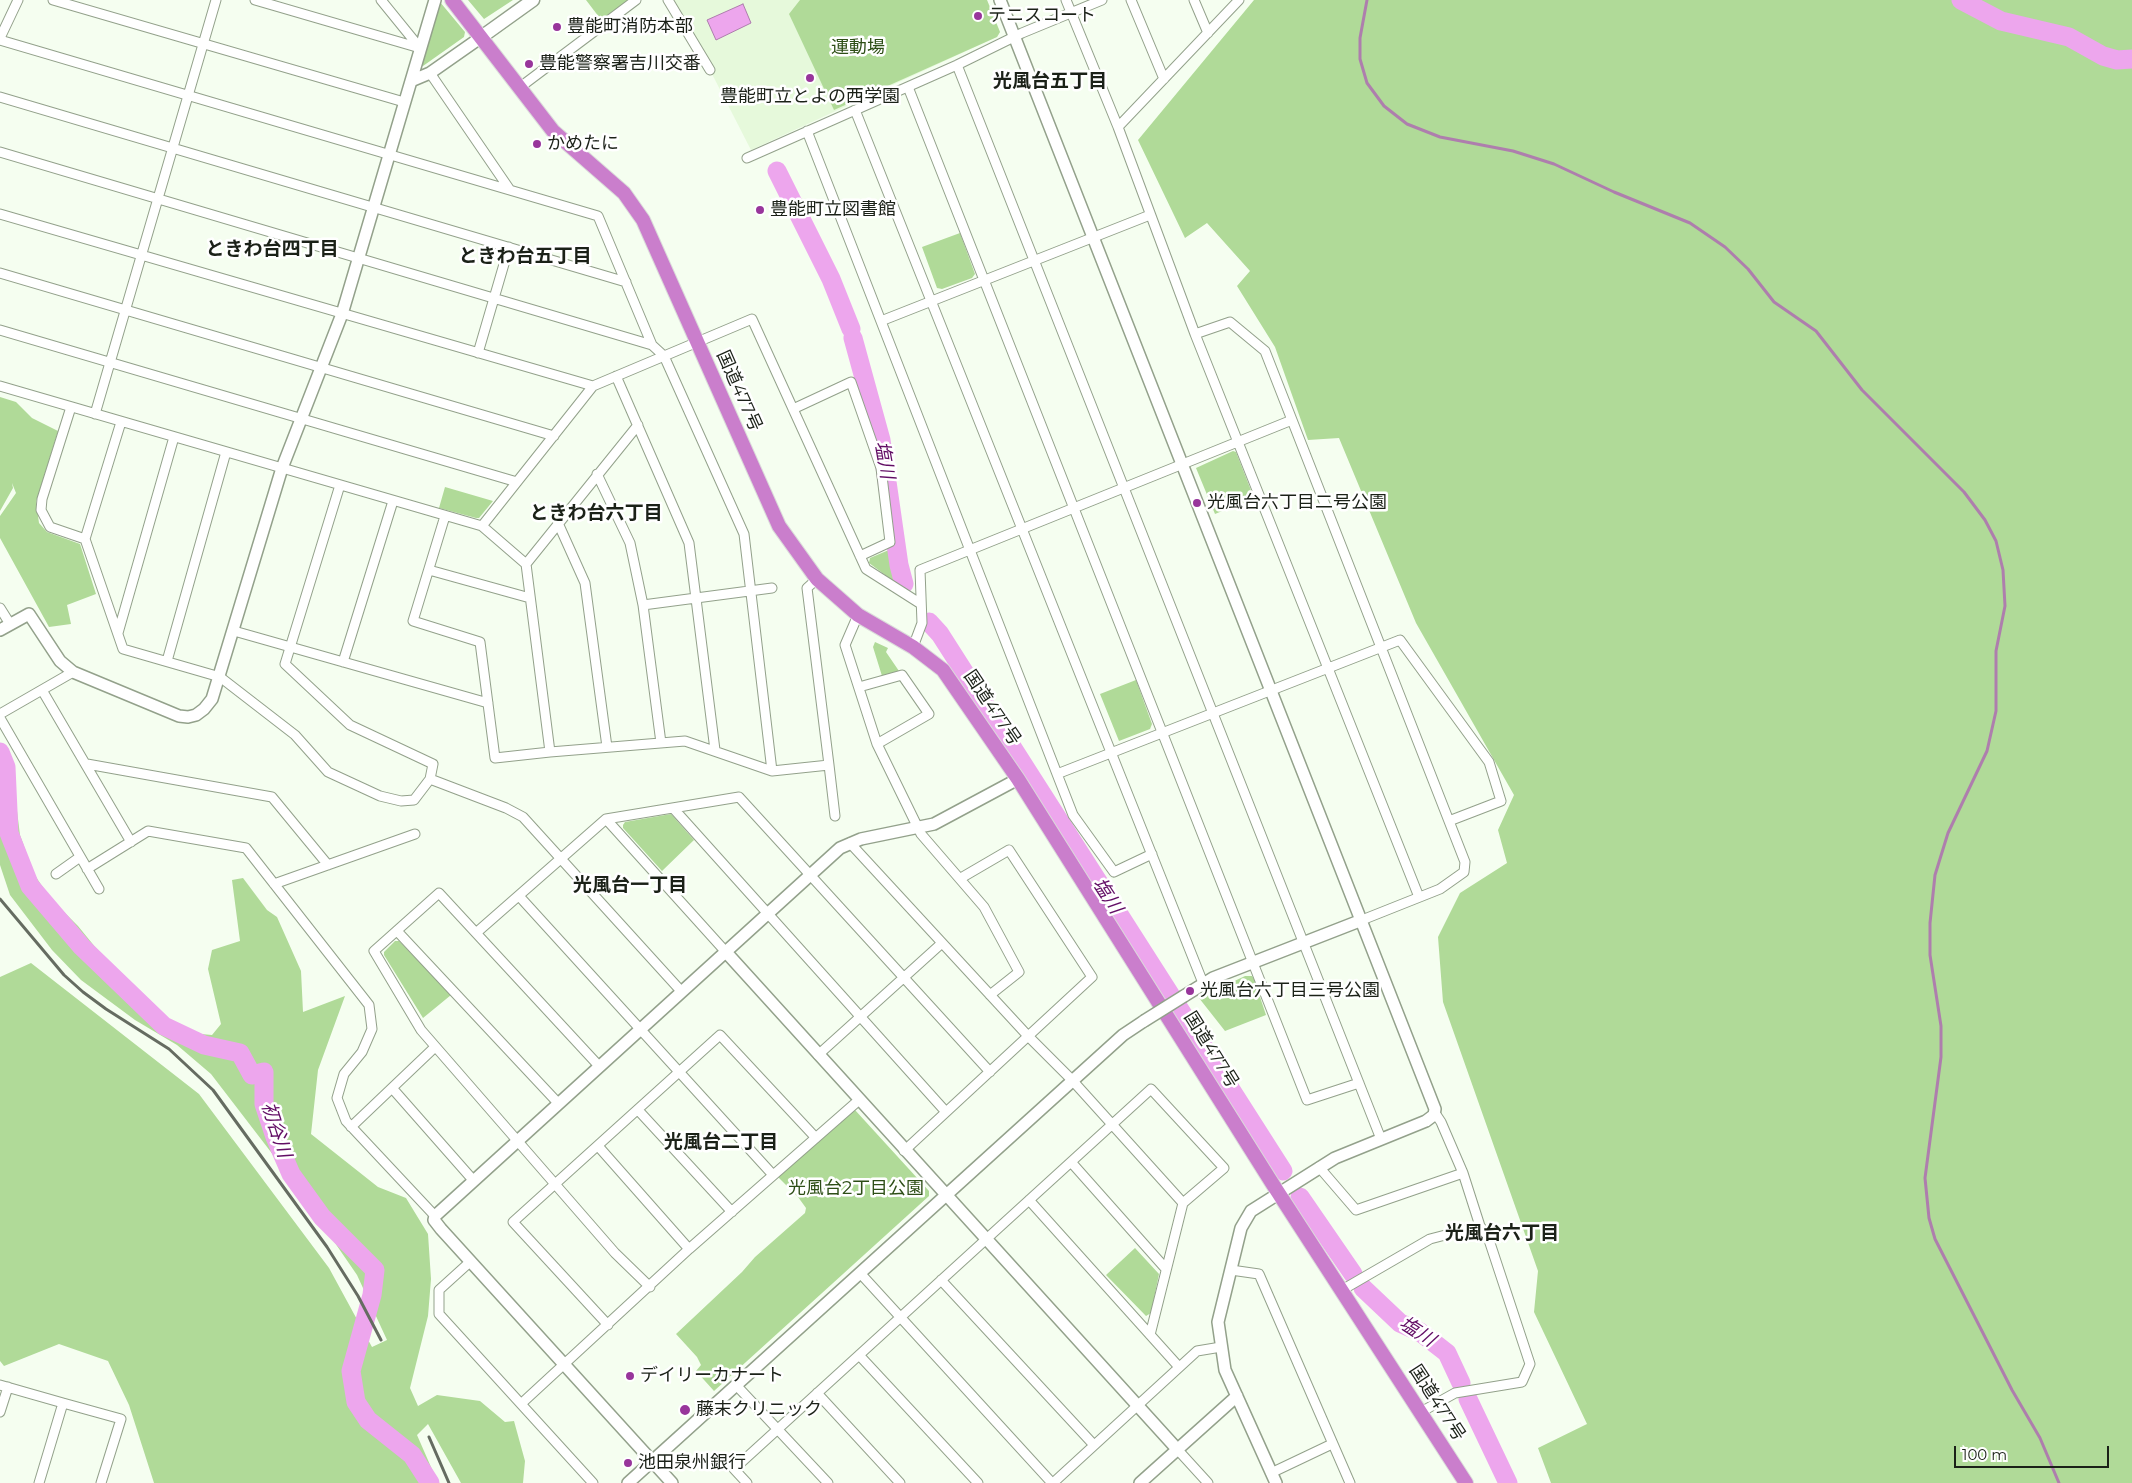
<!DOCTYPE html>
<meta charset="utf-8">
<style>
body{margin:0}
#map{position:relative;width:2132px;height:1483px;overflow:hidden;background:#f5fef0;font-family:Montserrat,sans-serif}
canvas{display:block}
.scale{position:absolute;left:1954px;top:1446px;width:155px;height:22px;box-sizing:border-box;border:2px solid #1b2118;border-top:0;padding-left:6px;font-size:15px;line-height:18px;white-space:nowrap;color:#1b2118;-webkit-text-stroke:4px #fff;paint-order:stroke}
</style>
<div id="map">
<canvas width="2132" height="1483"></canvas>
<div class="scale">100 m</div>
</div>
<script>
const context = document.querySelector('canvas').getContext('2d');
context.lineJoin = 'round';
function paint(path, color) { context.fillStyle = color; context.fill(path, 'evenodd'); }
const poly = rows => new Path2D(rows.map(r => 'M' + r).join(''));
function strokePath(path, color, width, dash) { context.strokeStyle = color; context.lineWidth = width; context.lineCap = dash ? 'butt' : 'round'; context.setLineDash(dash || []); context.stroke(path); }
function drawText(font, color, halo, rows, align = 'center') {
  context.font = font + ' Montserrat,"Noto Sans JP",sans-serif'; context.lineWidth = 5; context.setLineDash([]); context.textBaseline = 'middle'; context.strokeStyle = halo; context.fillStyle = color; for (const [text, x, y, turn = 0] of rows) {
    context.save(); context.translate(x, y); context.rotate((+turn || 0) * Math.PI / 180); context.textAlign = isNaN(turn) ? turn : align; if (halo) context.strokeText(text, 0, 0); context.fillText(text, 0, 0); context.restore();
  }
}
paint(poly([
 [674,0,987,0,1000,32,997,37,751,150]
]), '#e6f9db');
paint(poly([
 [468,0,513,0,484,19],
 [586,0,631,0,602,21],
 [800,0,987,0,1000,32,997,37,834,110,789,14],
 [1254,0,2132,0,2132,1483,1551,1483,1538,1448,1587,1424,1534,1312,1538,1271,1443,1002,1438,937,1460,893,1507,863,1498,830,1514,795,1416,623,1339,438,1308,440,1275,347,1237,286,1250,271,1207,223,1185,238,1138,140],
 [440,2,465,32,464,37,423,66,419,61,436,4],
 [960,233,975,274,972,278,942,289,937,288,922,247],
 [0,397,16,402,32,418,58,431,36,502,39,523,47,532,80,544,96,594,67,605,71,624,49,627,0,538,0,516,16,493,12,483,13,488,0,511],
 [1233,451,1236,452,1254,498,1215,514,1196,468],
 [445,487,493,501,479,518,476,518,439,508],
 [896,547,902,583,900,586,869,563,870,558],
 [875,642,888,648,886,652,899,671,882,676,873,647],
 [1136,680,1152,724,1150,729,1119,741,1100,694],
 [15,795,20,835,34,874,50,898,78,926,131,991,164,1020,190,1033,212,1035,221,1024,208,969,212,950,240,941,232,880,243,878,267,910,277,917,301,971,303,1012,345,996,318,1070,311,1134,378,1187,406,1198,428,1234,431,1279,428,1316,410,1388,418,1406,437,1395,480,1401,505,1422,514,1421,525,1461,523,1483,461,1483,428,1424,417,1435,438,1483,154,1483,129,1405,108,1361,59,1344,4,1366,0,1361,0,977,31,963,199,1094,329,1268,372,1347,387,1340,357,1275,287,1173,211,1074,177,1045,135,1020,81,980,52,950,10,895,0,865,0,801],
 [671,814,694,840,662,871,623,828,623,825,625,822],
 [395,941,399,941,451,995,423,1018,384,955,384,952],
 [1245,976,1252,976,1254,979,1266,1015,1225,1031,1199,998],
 [855,1110,929,1191,929,1196,714,1391,696,1371,701,1365,697,1357,676,1334,742,1272,755,1257,805,1213,806,1208,798,1197,778,1177],
 [1135,1248,1159,1274,1151,1313,1146,1316,1106,1275]
]), '#b0da98');
const water = poly([
 [743,4,751,23,716,40,707,20,743,4]
]);
paint(water, '#eda6ed');
strokePath(water, '#ae7ead', 1);
strokePath(poly([
 [1367,0,1360,38,1360,59,1367,83,1384,106,1407,124,1440,137,1513,151,1554,164,1614,192,1690,223,1725,247,1748,269,1774,302,1816,331,1862,390,1964,492,1985,520,1996,541,2003,570,2005,606,1996,651,1996,711,1987,751,1948,833,1935,875,1930,923,1930,955,1941,1026,1941,1057,1925,1178,1929,1218,1935,1239,2012,1390,2040,1438,2059,1483]
]), '#ae7ead', 3);
strokePath(poly([
 [1961,0,2001,21,2069,37,2103,56,2117,60,2132,59],
 [777,171,831,279,851,329],
 [853,338,881,440,899,565,904,584],
 [929,622,940,634,1283,1171],
 [0,752,6,767,9,833,30,886,82,947,164,1026,204,1045,240,1053,252,1075,264,1072,264,1104,275,1137,291,1174,322,1217,375,1270,372,1295,351,1371,356,1402,368,1420,412,1455,430,1483],
 [1300,1197,1353,1274],
 [1363,1288,1400,1323,1420,1332,1447,1353,1461,1383],
 [1468,1399,1508,1483]
]), '#eda6ed', 19);
const minor = poly([
 [53,0,404,102],
 [255,0,420,48],
 [381,0,420,48],
 [668,0,710,70],
 [1066,0,1118,127,1195,334,1419,897],
 [1131,0,1164,79],
 [1194,0,1208,33],
 [0,38,18,0],
 [0,40,598,216,652,345,664,356,744,534,772,771],
 [957,65,1381,1139],
 [430,73,510,190],
 [908,87,1307,1100,1359,1083],
 [519,88,636,0],
 [0,97,626,282],
 [855,110,1203,983],
 [1118,127,1239,0],
 [807,131,1073,815,1114,872,1152,854],
 [0,152,652,345],
 [747,158,957,65,1022,33,1102,0],
 [0,214,593,386],
 [0,273,554,436],
 [881,321,1150,215],
 [0,330,517,482],
 [1195,334,1230,322,1265,351,1465,862,1464,872,1440,889,1362,920],
 [478,353,509,247],
 [616,376,689,543,715,750],
 [0,386,482,526,526,564,550,752,685,741,772,771,829,765,807,588,817,579],
 [71,407,42,499,41,510,50,527,85,539,123,649,220,677,295,735,328,772,380,796,401,801,414,800,430,779],
 [793,409,851,382,881,468,890,542,860,556],
 [95,414,216,0],
 [597,474,630,543,643,605],
 [340,485,285,664,350,725,433,764,430,779,506,808,523,817,681,991],
 [445,516,413,621,480,642,495,758,550,752],
 [558,523,585,583,607,747],
 [482,526,593,386,752,319,866,569,921,604],
 [85,539,121,422],
 [526,564,638,425],
 [429,570,530,598],
 [0,608,10,624],
 [858,615,845,645,877,744,921,834,984,907,1019,972,990,995],
 [234,631,488,703],
 [118,633,174,437],
 [913,647,922,623,920,570,1292,420],
 [167,661,226,452],
 [343,662,393,501],
 [859,687,902,675,929,714,877,744],
 [42,690,131,842],
 [0,714,73,672],
 [0,718,99,889],
 [661,743,643,605,772,588],
 [87,764,272,797,328,865],
 [829,765,835,816],
 [1057,774,1400,640,1489,762,1501,801,1449,821],
 [673,808,946,1112],
 [606,819,725,951],
 [850,843,1028,1036,1072,1080,1183,1203],
 [87,869,148,831,246,848,369,1005,372,1029,362,1052,344,1074,337,1098,346,1121,435,1216],
 [56,874,80,857],
 [274,884,415,834],
 [519,896,773,1175],
 [397,931,558,1103],
 [476,933,606,819,739,797,990,1072],
 [818,1055,942,943],
 [599,1066,439,893,374,951,421,1030,615,1253,650,1287],
 [392,1088,473,1180],
 [638,1110,732,1212],
 [351,1127,435,1047],
 [598,1146,689,1249],
 [904,1151,1092,977,1009,850,961,878],
 [1071,1162,1166,1269],
 [1319,1167,1356,1210,1463,1173],
 [1029,1200,1179,1367],
 [471,1261,439,1290,439,1314,593,1483],
 [1231,1270,1259,1274,1350,1483],
 [860,1273,1052,1483],
 [941,1280,1093,1444],
 [1342,1290,1430,1239,1480,1226],
 [608,1325,513,1222,720,1035,816,1138],
 [859,1355,978,1483],
 [0,1385,63,1403,39,1483],
 [736,1385,828,1483],
 [817,1393,900,1483],
 [63,1403,121,1419,101,1483],
 [522,1403,689,1249,859,1100],
 [0,1412,8,1387],
 [1421,1412,1455,1393,1522,1382,1530,1364,1488,1237,1480,1226,1463,1173,1441,1122,1435,1113],
 [1177,1449,1208,1483],
 [1271,1473,1332,1444],
 [747,1483,734,1469,1151,1089,1224,1168,1183,1203,1150,1335],
 [1053,1483,1197,1351,1221,1347]
]);
const tertiary = poly([
 [1000,0,1435,1109,1434,1115,1426,1121,1335,1158,1251,1211,1241,1228,1218,1322,1225,1370,1276,1483],
 [411,81,430,73,480,38],
 [0,630,29,614,60,661,73,672,179,716,188,717,196,715,204,709,212,699,282,468,342,314,435,0],
 [725,951,1177,1449],
 [1184,996,1213,978,1362,920],
 [628,1483,1123,1035,1144,1021],
 [672,1483,441,1229,434,1220,435,1216,840,848,861,839,934,824,1018,779],
 [1140,1483,1237,1396]
]);
const secondary = poly([
 [480,38,533,0]
]);
const trunk = poly([
 [452,0,553,131,624,193,643,220,779,526,817,579,858,615,913,647,943,670,1018,779,1272,1183,1466,1483]
]);
strokePath(minor, '#93a18b', 11);
strokePath(tertiary, '#93a18b', 14);
strokePath(secondary, '#93a18b', 15);
strokePath(trunk, '#dbdbda', 16);
strokePath(minor, '#fff', 9);
strokePath(tertiary, '#fff', 11);
strokePath(secondary, '#fff', 12);
strokePath(trunk, '#ca7ecc', 14);
strokePath(poly([
 [0,899,64,975,83,992,106,1009,169,1049,213,1090,327,1247,358,1296,381,1340],
 [429,1437,449,1483]
]), '#656c61', 3);
const tertiaryBridge = poly([
 [1144,1021,1184,996]
]);
strokePath(tertiaryBridge, '#93a18b', 14, []);
strokePath(tertiaryBridge, '#fff', 11);
for (const [x, y, r, color] of [
 [978,16,5,"#98359b"],
 [557,27,5,"#98359b"],
 [529,64,5,"#98359b"],
 [810,78,5,"#98359b"],
 [537,144,5,"#98359b"],
 [760,210,5,"#98359b"],
 [1197,503,5,"#98359b"],
 [1190,991,5,"#98359b"],
 [630,1376,5,"#98359b"],
 [685,1410,6,"#98359b"],
 [628,1463,5,"#98359b"]
]) { const dot = new Path2D(); dot.arc(x, y, r, 0, 2 * Math.PI); context.fillStyle = color; context.fill(dot); strokePath(dot, '#fff', 2); }
drawText('18px', '#1b2118', '#fff', [
 ["テニスコート",988,16],
 ["豊能町消防本部",567,27],
 ["豊能警察署吉川交番",539,64],
 ["豊能町立とよの西学園",810,97,"center"],
 ["かめたに",547,144],
 ["豊能町立図書館",770,210],
 ["光風台六丁目二号公園",1207,503],
 ["光風台六丁目三号公園",1200,991],
 ["デイリーカナート",640,1376],
 ["藤末クリニック",696,1410],
 ["池田泉州銀行",638,1463]
], 'left');
drawText('18px', '#2d4e16', '#fff', [
 ["運動場",858,48],
 ["光風台2丁目公園",856,1189]
]);
drawText('18px', '#1b2118', '#fff', [
 ["国道477号",739,391,66],
 ["国道477号",992,708,56],
 ["国道477号",1211,1050,58],
 ["国道477号",1437,1403,57]
]);
drawText('bold 19px', '#1b2118', '#fff', [
 ["光風台五丁目",1050,81],
 ["ときわ台四丁目",272,249],
 ["ときわ台五丁目",525,256],
 ["ときわ台六丁目",596,513],
 ["光風台一丁目",630,885],
 ["光風台二丁目",721,1142],
 ["光風台六丁目",1502,1233]
]);
drawText('italic 19px', '#620d65', '#fff', [
 ["塩川",884,460,80],
 ["塩川",1107,896,57],
 ["初谷川",276,1130,72],
 ["塩川",1417,1332,33]
]);
</script>
